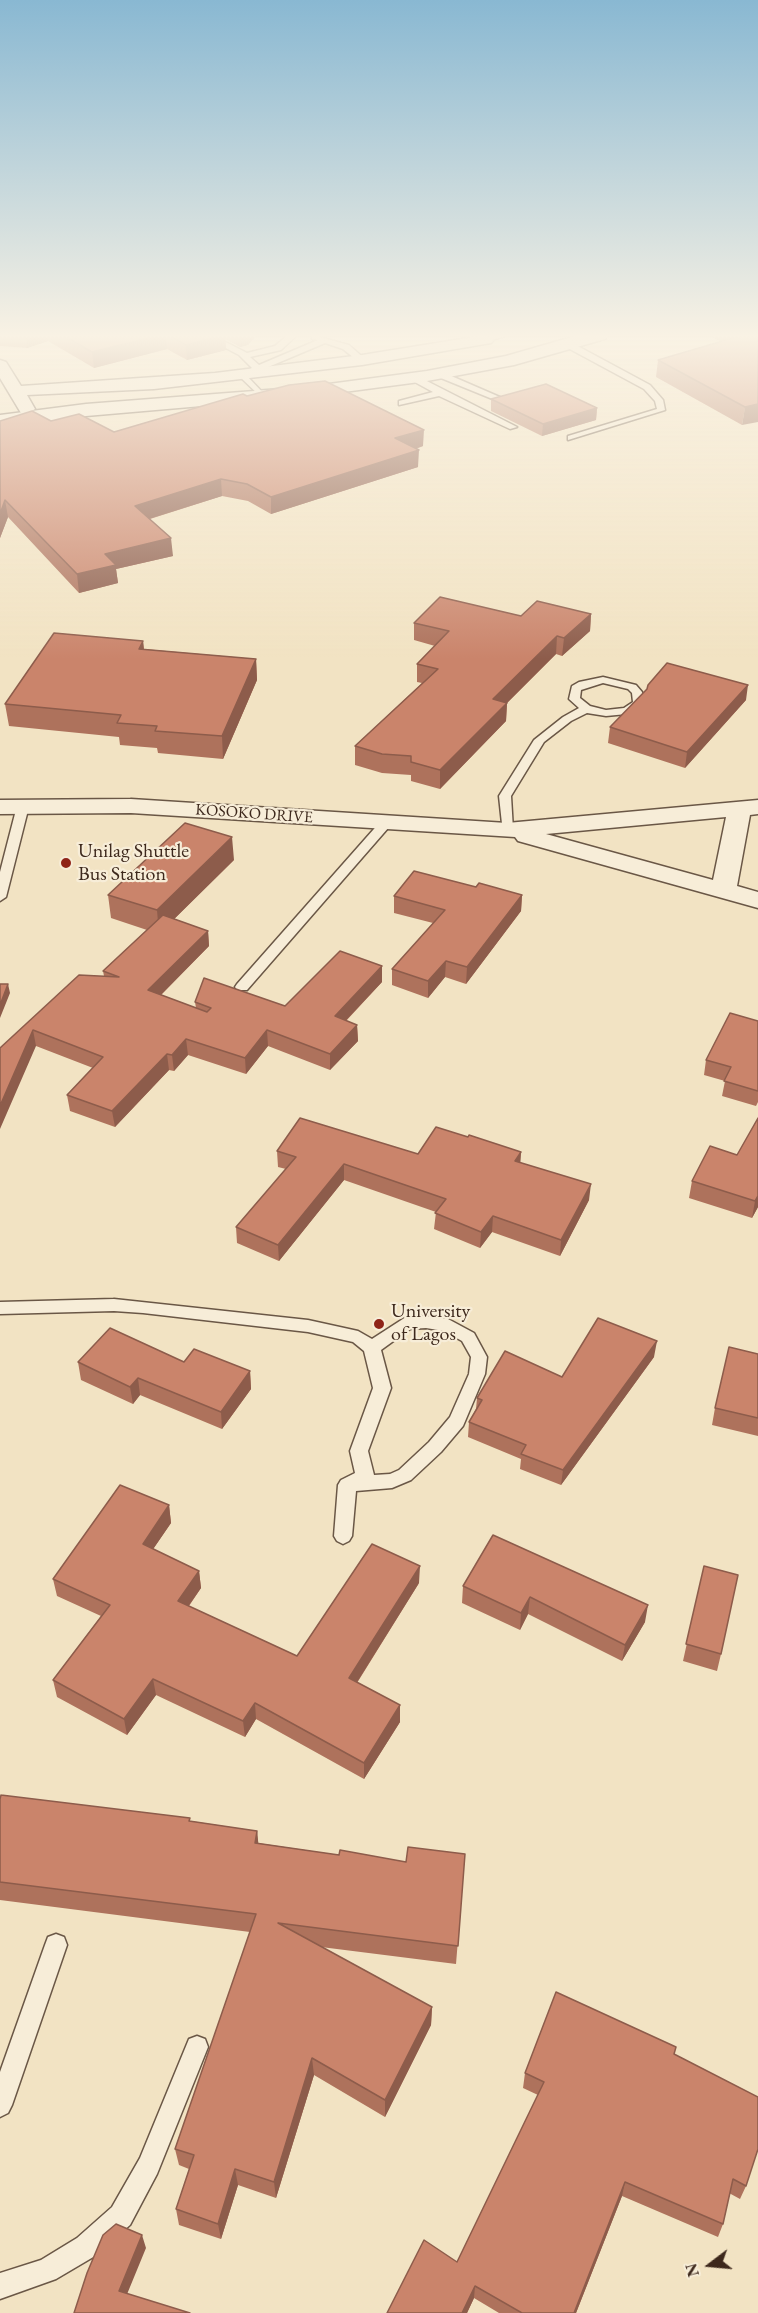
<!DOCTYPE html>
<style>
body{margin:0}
#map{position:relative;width:758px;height:2313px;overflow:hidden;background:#f2e3c3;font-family:"EB Garamond",serif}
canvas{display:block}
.north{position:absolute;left:680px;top:2235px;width:60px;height:60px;-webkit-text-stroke:4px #f7edd8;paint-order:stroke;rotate:254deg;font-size:16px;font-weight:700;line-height:24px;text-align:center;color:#3d281c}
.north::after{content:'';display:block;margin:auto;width:21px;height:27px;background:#3d281c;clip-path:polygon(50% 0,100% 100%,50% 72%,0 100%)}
</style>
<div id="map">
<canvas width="758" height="2313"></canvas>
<div class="north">N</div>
</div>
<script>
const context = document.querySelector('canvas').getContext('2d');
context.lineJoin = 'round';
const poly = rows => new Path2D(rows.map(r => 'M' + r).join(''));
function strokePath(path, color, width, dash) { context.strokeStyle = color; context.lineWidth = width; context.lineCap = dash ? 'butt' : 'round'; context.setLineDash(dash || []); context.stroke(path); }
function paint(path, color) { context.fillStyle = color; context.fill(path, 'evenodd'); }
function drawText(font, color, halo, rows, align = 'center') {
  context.font = font + ' "EB Garamond",serif'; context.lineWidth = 4.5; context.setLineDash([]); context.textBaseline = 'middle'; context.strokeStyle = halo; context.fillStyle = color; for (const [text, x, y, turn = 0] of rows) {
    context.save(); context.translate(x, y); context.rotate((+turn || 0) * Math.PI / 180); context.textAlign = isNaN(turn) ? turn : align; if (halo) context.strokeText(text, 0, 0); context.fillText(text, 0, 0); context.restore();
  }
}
const service = poly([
 [201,335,212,335,247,353,275,346,288,335,297,335,281,350,250,357,259,365,318,340,312,339,312,335,349,345,366,360,359,362,343,349,325,343,247,376,266,396,262,398,238,375,252,368,239,355,201,335],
 [494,335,508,335,486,342,482,340,494,335],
 [566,343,572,343,650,385,663,400,665,410,568,440,568,436,657,409,655,401,644,389,566,347,566,343],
 [436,372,442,372,502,398,495,400,436,376,436,372],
 [411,376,417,376,517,427,510,429,439,396,399,405,399,401,433,392,411,380,411,376],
 [603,677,636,685,642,692,644,703,627,714,606,716,587,713,571,721,544,742,511,796,513,830,511,833,503,833,499,796,534,740,563,717,579,708,569,699,572,686,579,682,603,677],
 [603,683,628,689,632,693,633,702,624,708,606,710,590,706,580,698,581,690,603,683],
 [23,802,29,806,6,897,0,901,0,872,17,806,23,802],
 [385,820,391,824,389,827,247,990,237,990,235,987,237,984,381,821,385,820],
 [114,1299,308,1320,358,1331,372,1339,406,1317,426,1316,448,1319,474,1333,487,1357,485,1374,463,1426,441,1452,411,1480,392,1488,356,1491,352,1536,349,1541,343,1544,337,1541,334,1536,338,1485,341,1480,355,1473,350,1451,373,1388,364,1351,353,1342,308,1332,143,1313,114,1311,0,1314,0,1302,114,1299],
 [426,1328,444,1331,462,1341,471,1357,469,1374,450,1417,429,1442,399,1470,390,1474,374,1475,368,1451,391,1388,381,1350,410,1329,426,1328],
 [56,1934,64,1937,67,1945,12,2105,8,2113,0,2117,0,2072,45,1945,48,1937,56,1934],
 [197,2036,205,2039,208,2047,157,2174,130,2225,95,2256,56,2279,0,2299,0,2273,41,2260,77,2238,112,2207,140,2158,189,2039,197,2036]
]);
const minor = poly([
 [486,335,494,340,491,343,362,365,154,389,27,395,35,409,27,414,21,413,0,378,0,360,6,362,21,386,215,373,362,355,486,335],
 [131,799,507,823,758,800,758,814,750,815,737,886,758,892,758,908,518,841,515,837,131,813,0,814,0,800,131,799],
 [726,817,713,880,546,834,726,817]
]);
const tertiary = poly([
 [579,335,607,335,605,339,514,365,427,381,306,397,86,416,0,427,0,415,86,404,306,387,427,371,506,356,579,335]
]);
strokePath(service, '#6a5746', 3);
strokePath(minor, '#6a5746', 3);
strokePath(tertiary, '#6a5746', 3);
paint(service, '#f7edd8');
paint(minor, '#f7edd8');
paint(tertiary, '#f7edd8');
paint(poly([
 [0,335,260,335,256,336,248,345,240,347,225,339,226,350,187,360,167,349,94,368,48,341,27,348,0,346],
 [709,335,758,335,742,425,656,377,658,360,721,342],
 [247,396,423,446,416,449,418,467,271,514,248,501,222,496,150,519,173,556,116,569,118,583,79,593,8,517,0,538,0,421,51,421,114,432],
 [491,399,597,408,596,420,542,436,491,411],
 [591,614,590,631,562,656,556,654,507,703,506,721,440,789,411,781,411,775,382,773,355,765,355,746,422,683,417,682,417,664,435,646,414,640,414,623,521,616],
 [143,641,144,649,256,659,257,680,223,759,158,753,157,748,120,745,119,737,9,726,5,704],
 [746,700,685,768,608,743,610,727],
 [234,860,174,919,208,931,209,946,161,995,196,1008,195,1002,285,1006,382,982,346,1021,357,1025,358,1041,330,1070,268,1046,246,1074,188,1055,174,1071,169,1070,115,1127,70,1111,67,1095,93,1068,36,1046,0,1048,104,976,103,971,147,930,111,918,108,895],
 [476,887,522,895,521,911,466,984,445,977,428,998,392,985,392,969,433,923,394,913,394,896],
 [758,1021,758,1102,756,1106,722,1096,725,1081,704,1075,706,1060],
 [468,1137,521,1152,520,1162,589,1200,560,1256,492,1232,480,1248,434,1229,436,1212,344,1180,279,1261,237,1243,236,1227,286,1169,278,1167,277,1151,418,1154],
 [737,1155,758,1207,752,1218,689,1198,692,1181],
 [758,1354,758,1436,712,1425,715,1408],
 [654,1357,561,1485,520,1469,521,1459,468,1437,469,1422,476,1409,477,1398,562,1377],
 [78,1362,184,1362,250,1371,251,1389,222,1429,140,1395,133,1404,81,1380],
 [169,1505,171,1523,153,1549,199,1571,201,1588,189,1606,297,1656,419,1583,357,1683,400,1722,364,1779,256,1719,245,1737,156,1695,127,1735,57,1697,53,1680,101,1616,57,1596,53,1579],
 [493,1535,645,1622,622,1661,528,1614,520,1630,462,1603,463,1586],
 [704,1566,721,1654,717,1671,683,1661],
 [0,1799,191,1821,257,1831,258,1843,339,1855,406,1862,465,1854,456,1964,321,1947,432,2007,431,2025,385,2117,314,2075,276,2198,238,2185,221,2239,179,2225,176,2209,189,2169,179,2165,175,2149,250,1932,0,1900],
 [674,2054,746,2186,740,2199,729,2193,723,2224,718,2237,622,2196,576,2313,499,2313,474,2298,467,2313,387,2313,457,2262,538,2095,523,2088,525,2073]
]), '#ae725c');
paint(poly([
 [26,335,48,335,48,341,27,348],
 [160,335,166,335,167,349,94,368,92,352],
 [225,335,226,350,187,360,186,345],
 [239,335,260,335,256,336,248,345,240,347],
 [758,404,758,422,742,425,745,407],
 [597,408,596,420,542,436,543,424],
 [424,430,423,446,395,455,395,438],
 [419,450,418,467,271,514,271,497],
 [221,479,222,496,136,523,135,506],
 [5,500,8,517,0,538,0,514],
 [171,538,173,556,116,569,118,583,79,593,77,574,105,554],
 [591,614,590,631,562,656,564,638],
 [557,636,556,654,492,718,493,699],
 [143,641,145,663,139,649],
 [256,659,257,680,223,759,222,736],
 [748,685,746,700,685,768,687,752],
 [507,703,506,721,440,789,440,770],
 [232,837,234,860,159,934,157,910],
 [522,895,521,911,466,984,467,967],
 [208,931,209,946,150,1006,148,990],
 [446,961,445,977,428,998,428,981],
 [382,966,382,982,335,1032,335,1016],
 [8,984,10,993,0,1018,0,1005],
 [357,1025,358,1041,330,1070,330,1054],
 [33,1030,36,1046,0,1129,0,1106],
 [267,1030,268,1046,246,1074,245,1058],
 [186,1039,188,1055,174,1071,172,1055],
 [167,1054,169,1070,115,1127,112,1111],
 [521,1152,520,1168,515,1161],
 [344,1164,344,1180,279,1261,278,1245],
 [591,1184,589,1200,560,1256,561,1240],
 [758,1196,758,1207,752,1218,755,1201],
 [493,1216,492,1232,480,1248,481,1232],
 [657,1341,654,1357,561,1485,563,1470],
 [250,1371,251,1389,222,1429,221,1412],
 [138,1378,140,1395,133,1404,130,1387],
 [169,1505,171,1523,145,1561,143,1544],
 [420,1566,419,1583,349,1695,349,1678],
 [199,1571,201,1588,180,1618,178,1601],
 [530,1597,528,1614,520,1630,521,1613],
 [648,1605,645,1622,622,1661,625,1645],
 [153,1679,156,1695,127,1735,124,1719],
 [255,1703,256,1719,245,1737,243,1721],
 [400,1705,400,1722,364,1779,364,1763],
 [257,1831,259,1849,255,1843],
 [432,2007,431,2025,385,2117,385,2100],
 [312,2058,314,2075,276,2198,274,2182],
 [235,2169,238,2185,221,2239,218,2224],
 [625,2182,622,2196,576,2313,574,2313],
 [142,2235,146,2248,123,2304,119,2291],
 [475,2286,474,2298,467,2313,462,2313]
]), '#8d5c4b');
const building = poly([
 [63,335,160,335,92,352,63,335],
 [168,335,223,335,186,345,168,335],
 [743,335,758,335,758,404,745,407,658,360,743,335],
 [325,381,424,430,395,438,419,450,271,497,247,484,221,479,135,506,171,538,105,554,116,565,77,574,5,500,0,514,0,421,32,411,51,421,79,414,114,432,243,394,247,396,289,385,325,381],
 [546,384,597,408,543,424,491,399,546,384],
 [440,597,521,616,537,601,591,614,564,638,557,636,493,699,507,703,440,770,411,762,411,756,382,754,355,746,438,669,417,664,449,631,414,623,440,597],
 [54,633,143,641,139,649,256,659,222,736,155,731,157,726,117,723,121,715,5,704,54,633],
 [667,663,748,685,687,752,610,727,647,689,648,685,667,663],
 [185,823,232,837,157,910,108,895,185,823],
 [414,871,476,887,479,883,522,895,467,967,446,961,428,981,392,969,445,910,394,896,414,871],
 [163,915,208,931,148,990,207,1012,211,1008,195,1002,204,978,285,1006,340,951,382,966,335,1016,357,1025,330,1054,267,1030,245,1058,186,1039,172,1055,167,1054,112,1111,67,1095,103,1057,33,1030,0,1106,0,1048,79,975,119,977,103,971,163,915],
 [0,984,8,984,0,1005,0,984],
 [730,1013,758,1021,758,1091,724,1081,731,1067,706,1060,730,1013],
 [300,1118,418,1154,436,1127,468,1137,469,1135,521,1152,515,1161,591,1184,561,1240,493,1216,481,1232,435,1213,446,1199,344,1164,278,1245,236,1227,296,1157,277,1151,300,1118],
 [758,1118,758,1196,755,1201,692,1181,710,1146,737,1155,758,1118],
 [598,1318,657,1341,563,1470,521,1454,526,1445,469,1422,482,1400,477,1398,505,1351,562,1377,598,1318],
 [110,1328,184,1362,194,1349,250,1371,221,1412,138,1378,130,1387,78,1362,110,1328],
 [729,1347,758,1354,758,1418,715,1408,729,1347],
 [120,1485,169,1505,143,1544,199,1571,178,1601,297,1656,372,1544,420,1566,349,1678,400,1705,364,1763,255,1703,243,1721,153,1679,124,1719,53,1680,110,1605,53,1579,120,1485],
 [493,1535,648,1605,625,1645,530,1597,521,1613,463,1586,493,1535],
 [704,1566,738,1575,721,1654,686,1644,704,1566],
 [1,1795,190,1818,189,1821,257,1831,255,1843,339,1855,340,1850,406,1862,408,1847,465,1854,458,1946,278,1923,432,2007,385,2100,312,2058,274,2182,235,2169,218,2224,176,2209,194,2155,175,2149,256,1914,0,1882,0,1799,1,1795],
 [556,1992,676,2047,674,2054,758,2097,758,2149,746,2186,733,2179,723,2224,625,2182,574,2313,522,2313,475,2286,462,2313,387,2313,424,2240,457,2262,544,2082,525,2073,556,1992],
 [116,2224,142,2235,119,2291,190,2313,74,2313,87,2273,103,2235,116,2224]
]);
paint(building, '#ca846b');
strokePath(building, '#8d5c4b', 1.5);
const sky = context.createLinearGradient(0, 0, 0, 659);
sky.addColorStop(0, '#89b8d2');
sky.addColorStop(0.51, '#f9f2e4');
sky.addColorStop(1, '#f9f2e400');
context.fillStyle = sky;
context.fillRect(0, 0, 758, 659);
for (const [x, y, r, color] of [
 [66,863,6,"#8f2418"],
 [379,1324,6,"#8f2418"]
]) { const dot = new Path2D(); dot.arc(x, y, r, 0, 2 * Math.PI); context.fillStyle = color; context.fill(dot); strokePath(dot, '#f7edd8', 2); }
drawText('16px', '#3d281c', '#f7edd8', [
 ["KOSOKO DRIVE",254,814,4]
]);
drawText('20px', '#3d281c', '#f7edd8', [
 ["Unilag Shuttle",78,852],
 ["Bus Station",78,875],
 ["University",391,1312],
 ["of Lagos",391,1335]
], 'left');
</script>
